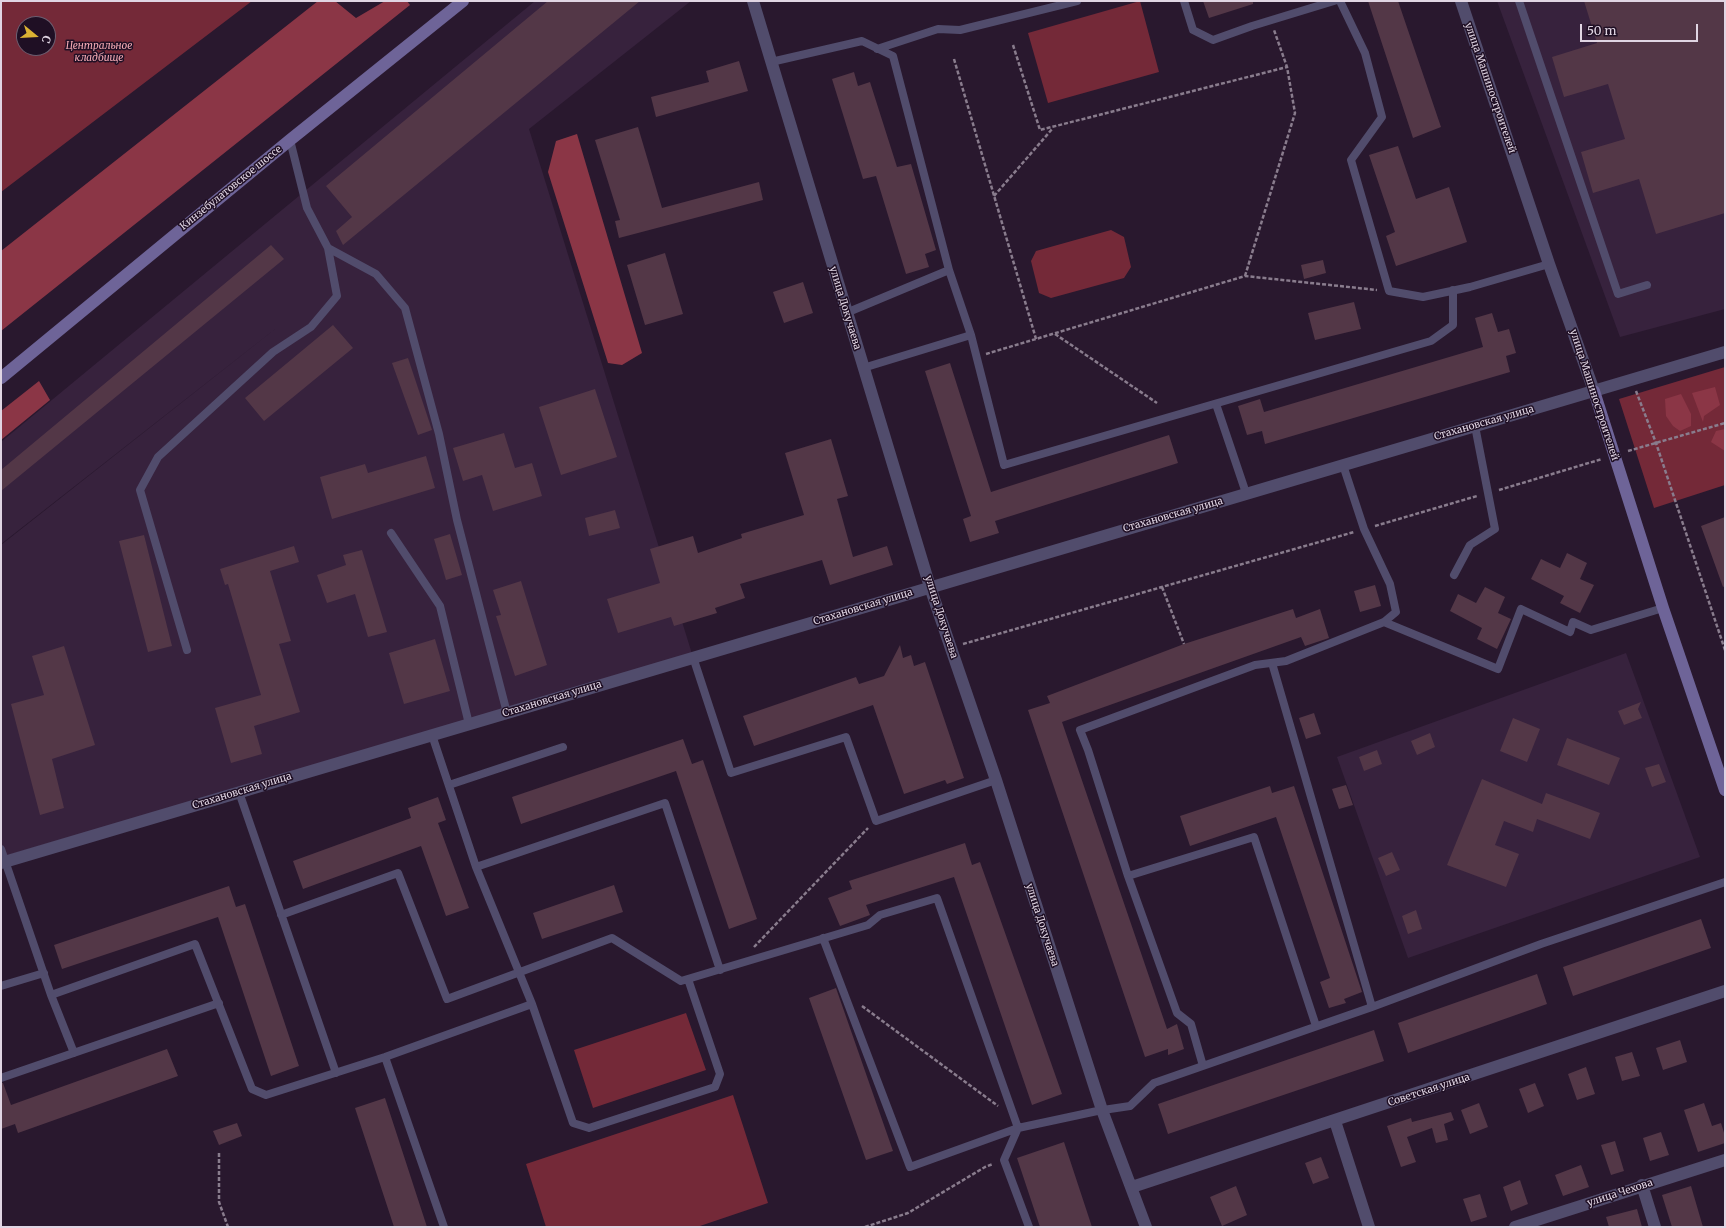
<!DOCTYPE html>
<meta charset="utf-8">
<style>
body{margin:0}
#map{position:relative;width:1726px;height:1228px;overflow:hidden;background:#29182e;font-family:Merriweather,serif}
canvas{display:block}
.frame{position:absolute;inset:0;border:2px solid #e0d5e3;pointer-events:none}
.north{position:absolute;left:16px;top:16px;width:40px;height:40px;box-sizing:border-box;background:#1f0f24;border:1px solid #6c5e70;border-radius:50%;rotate:108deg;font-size:11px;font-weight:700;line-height:16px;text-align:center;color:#e0d5e3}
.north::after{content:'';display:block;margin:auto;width:14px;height:18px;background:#dbb233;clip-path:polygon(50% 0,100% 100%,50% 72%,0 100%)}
.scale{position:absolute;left:1580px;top:24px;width:118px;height:18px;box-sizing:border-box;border:2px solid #e0d5e3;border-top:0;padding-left:5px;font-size:12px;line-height:14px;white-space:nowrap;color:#e0d5e3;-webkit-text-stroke:3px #1f0f24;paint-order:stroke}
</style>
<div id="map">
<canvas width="1726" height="1228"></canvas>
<div class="frame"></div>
<div class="north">С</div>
<div class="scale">50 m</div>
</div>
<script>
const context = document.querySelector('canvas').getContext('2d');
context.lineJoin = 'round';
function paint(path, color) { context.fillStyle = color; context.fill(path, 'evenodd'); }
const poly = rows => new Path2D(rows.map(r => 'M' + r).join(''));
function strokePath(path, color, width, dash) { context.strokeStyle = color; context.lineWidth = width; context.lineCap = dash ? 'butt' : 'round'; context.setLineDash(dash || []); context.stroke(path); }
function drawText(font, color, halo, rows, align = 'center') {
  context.font = font + ' Merriweather,serif'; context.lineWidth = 3; context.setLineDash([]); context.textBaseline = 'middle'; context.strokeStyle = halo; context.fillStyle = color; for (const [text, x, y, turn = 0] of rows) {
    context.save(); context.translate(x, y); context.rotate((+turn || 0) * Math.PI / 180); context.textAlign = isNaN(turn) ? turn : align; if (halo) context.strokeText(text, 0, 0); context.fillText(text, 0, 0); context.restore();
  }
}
paint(poly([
 [535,1,691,1,529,129,693,657,1,857,1,545,284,322,1,544,1,442],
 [1497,1,1725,1,1725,309,1620,337],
 [1626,653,1700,857,1408,958,1337,757]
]), '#37223d');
paint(poly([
 [1,1,252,1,1,192],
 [24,24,48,24,48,48,24,48],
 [1140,1,1159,72,1048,103,1028,33],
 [1111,230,1124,237,1131,267,1124,278,1051,298,1039,293,1031,261,1036,251],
 [1725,367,1725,485,1654,508,1619,399],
 [686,1013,706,1070,593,1108,574,1050],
 [733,1095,768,1203,697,1227,546,1227,526,1164]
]), '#742938');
paint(poly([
 [318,1,335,1,356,18,385,1,407,1,410,5,1,331,1,251],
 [577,134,642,353,622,365,608,363,548,172,556,141],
 [39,381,50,400,1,440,1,411],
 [1715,387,1720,405,1704,416,1703,422,1692,393],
 [1681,394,1691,414,1691,426,1680,431,1673,426,1666,416,1665,399],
 [1725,429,1725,451,1711,442,1716,431]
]), '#8b3646');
paint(poly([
 [548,1,640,1,343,245,336,231,352,217,326,186],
 [1203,1,1253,1,1253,4,1209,18],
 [1368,1,1398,1,1441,127,1413,138],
 [1584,1,1725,1,1725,213,1656,234,1639,179,1593,193,1581,152,1625,139,1608,84,1564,97,1552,57,1597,43],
 [739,61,748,91,656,117,651,97,709,82,706,71],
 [854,72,858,86,870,82,897,167,911,164,936,250,925,254,929,267,906,274,876,176,863,179,832,79],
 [638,127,662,208,759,182,763,200,619,238,615,221,620,220,595,140],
 [1398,146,1416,199,1449,187,1467,242,1396,266,1386,236,1395,232,1369,155],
 [271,245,284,259,1,491,1,470],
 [665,253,683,314,645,325,627,265],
 [1323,260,1326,273,1304,279,1301,265],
 [803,282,813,313,784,323,773,292],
 [1354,302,1361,329,1315,340,1308,313],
 [1492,313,1498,332,1509,329,1516,353,1506,356,1510,372,1265,444,1262,431,1247,435,1238,406,1260,399,1264,412,1483,347,1475,318],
 [333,325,353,348,264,421,245,398],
 [408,358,432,430,418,435,392,363],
 [950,363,991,492,1169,435,1178,463,995,521,999,533,970,542,963,519,971,516,925,371],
 [595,389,617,457,561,475,539,407],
 [504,433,515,468,532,463,542,496,493,511,482,475,463,481,453,448],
 [831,439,848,496,837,499,853,557,887,546,893,565,830,585,822,560,740,584,745,598,715,608,717,613,674,626,671,617,618,633,607,599,660,583,650,549,693,536,698,553,742,538,741,534,804,515,785,453],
 [426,456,435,488,332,519,320,477,365,464,368,473],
 [615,510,620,528,589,536,585,518],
 [1725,517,1725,586,1723,587,1701,526],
 [450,534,462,575,446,580,434,539],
 [144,535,172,646,148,652,119,541],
 [294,546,299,562,270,571,291,641,279,644,300,712,254,726,262,754,231,763,215,708,261,695,228,584,225,585,220,569],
 [362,550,387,632,368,637,355,594,327,603,317,575,346,565,343,555],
 [1567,553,1587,563,1580,579,1594,585,1580,613,1560,603,1564,596,1531,579,1541,559,1560,568],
 [521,581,547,665,515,676,496,616,501,615,493,590],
 [1375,585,1381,606,1360,612,1354,591],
 [1485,587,1505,597,1498,613,1511,619,1497,649,1477,639,1482,628,1450,611,1458,594,1476,603],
 [1293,609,1296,618,1320,609,1329,638,1305,646,1301,637,1062,722,1167,1029,1177,1024,1184,1049,1168,1055,1168,1049,1145,1057,1028,710,1050,703,1047,696,1184,644],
 [435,639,450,691,404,704,389,653],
 [900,645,903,658,911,655,914,666,925,662,964,778,947,784,945,780,904,794,873,705,754,746,743,716,856,677,859,684,884,676],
 [64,646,95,745,52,759,64,808,40,815,11,704,44,695,32,656],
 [1641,702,1638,709,1642,718,1624,725,1618,711],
 [1314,713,1321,734,1306,739,1299,718],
 [1513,718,1540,729,1527,762,1500,751],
 [1430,733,1435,747,1417,755,1411,741],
 [1567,738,1620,758,1609,785,1557,765],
 [683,739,692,764,703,760,757,919,729,929,676,771,521,824,512,797],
 [1377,750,1382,764,1364,771,1359,757],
 [1659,764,1666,782,1652,787,1645,768],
 [1482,779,1542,804,1546,793,1600,813,1590,839,1537,819,1533,832,1504,821,1495,845,1519,854,1506,887,1447,865],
 [1346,785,1353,805,1339,809,1332,789],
 [1270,786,1272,793,1294,786,1362,992,1344,999,1346,1003,1329,1008,1320,982,1330,978,1276,817,1190,846,1180,816],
 [438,797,446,820,438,823,469,908,446,916,421,846,303,889,293,861,411,818,408,808],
 [965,843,972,865,980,862,1062,1094,1032,1105,954,877,866,905,870,915,840,926,828,898,852,889,849,881],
 [1392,852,1400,870,1386,876,1378,858],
 [614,885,623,912,542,939,533,913],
 [229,886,236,907,245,904,299,1066,271,1076,218,917,62,969,54,945],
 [1416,910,1422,929,1408,934,1402,916],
 [1701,919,1711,948,1573,996,1563,967],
 [1537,974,1547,1004,1408,1053,1398,1023],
 [836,988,893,1151,866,1160,809,998],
 [1374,1030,1384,1061,1168,1134,1158,1104],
 [1680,1040,1687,1062,1663,1070,1656,1048],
 [167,1049,178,1076,18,1133,15,1124,1,1129,1,1083,3,1083,11,1105],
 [1632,1052,1640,1076,1622,1081,1615,1057],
 [1586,1067,1595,1094,1577,1100,1568,1074],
 [1535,1083,1544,1106,1528,1113,1519,1089],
 [385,1098,427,1227,394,1227,355,1108],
 [1479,1103,1488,1127,1470,1134,1461,1110],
 [1704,1103,1712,1126,1721,1123,1725,1136,1725,1143,1698,1152,1684,1110],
 [1451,1112,1454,1120,1444,1124,1448,1140,1436,1143,1432,1128,1407,1137,1416,1162,1401,1167,1387,1126,1411,1118,1412,1122],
 [237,1123,242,1136,219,1145,213,1131],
 [1661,1132,1669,1155,1650,1161,1643,1138],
 [1615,1141,1624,1171,1611,1175,1601,1145],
 [1064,1142,1092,1227,1040,1227,1017,1158],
 [1321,1157,1329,1178,1313,1184,1305,1163],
 [1581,1165,1589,1187,1563,1196,1555,1175],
 [1520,1180,1528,1204,1511,1211,1503,1187],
 [1236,1186,1247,1215,1222,1226,1210,1197],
 [1691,1186,1703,1227,1672,1227,1662,1195],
 [1480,1194,1487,1217,1471,1222,1463,1199],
 [1637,1209,1642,1227,1609,1227,1606,1217]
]), '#533747');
strokePath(poly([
 [1013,45,1040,130,1287,67],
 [954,59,1036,339],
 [994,196,1053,128],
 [1245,276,1295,113,1287,67,1274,30],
 [1055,334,1157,403],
 [986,354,1245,276,1377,290],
 [1636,391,1656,443,1725,650],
 [1628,451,1725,423],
 [1499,490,1602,459],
 [1375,526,1477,496],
 [1162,587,1184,644],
 [963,644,1354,532],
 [754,947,868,828],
 [862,1006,998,1106],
 [219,1153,219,1202,228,1227],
 [865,1227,908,1213,985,1167,993,1164]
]), '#897c8d', 2.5, [4, 2]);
strokePath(poly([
 [1184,1,1193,30,1213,40,1252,26,1334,1],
 [1340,1,1365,53,1382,117,1351,160,1389,291,1423,297,1470,287,1549,264],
 [1519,1,1618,294,1647,285],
 [877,49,938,29,960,30,1077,1],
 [771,62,862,41,893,56,949,270,846,313],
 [290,140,307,208,328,248,376,274,405,308,439,434,457,520,507,713],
 [971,335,1004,465,1431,341,1453,325,1453,290],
 [863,368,971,335,949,270],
 [1216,404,1246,493],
 [391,533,440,606,469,724],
 [1454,575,1470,545,1495,529,1475,426],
 [1384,622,1498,669,1521,609,1570,632,1573,622,1591,630,1663,608],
 [187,650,140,490,158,457,273,352,311,327,337,296,328,248],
 [693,657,731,773,846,737,876,821,996,780],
 [1272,663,1372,1007],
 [449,785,563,747],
 [239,792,336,1073],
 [1,849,51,995,74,1053],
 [476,867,665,803,720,970],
 [1128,876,1254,837,1316,1026],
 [281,915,398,873,447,999,612,938,681,981,868,925,880,915,937,898,1018,1128,1004,1160,1029,1227],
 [823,938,910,1167,1018,1128,1102,1110],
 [1,986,44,973],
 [51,995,195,944,252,1089,266,1095,385,1057,532,1004,476,867,432,735],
 [532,1004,573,1123,589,1128,715,1087,720,1074,688,979],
 [385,1057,444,1227],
 [1203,1066,1191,1024,1177,1013,1128,876,1088,750,1080,730,1255,665,1286,661,1384,622,1396,612,1390,584,1364,529,1343,465],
 [1,1078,219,1003],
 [1103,1110,1130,1106,1154,1083,1372,1007,1541,944,1725,882]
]), '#514c6c', 8);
strokePath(poly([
 [753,1,930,587,996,780,1102,1110,1146,1227],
 [1461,1,1549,264,1594,391],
 [1,863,1725,352],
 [1335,1121,1369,1227],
 [1642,1185,1655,1227],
 [1132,1187,1725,991],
 [1515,1227,1725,1160]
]), '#514c6c', 12);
strokePath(poly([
 [1,378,290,140,463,1],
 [1594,391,1663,608,1725,790]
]), '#6e6498', 12);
drawText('italic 10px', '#f7acb6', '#1f0f24', [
 ["Центральное",99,46],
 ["кладбище",99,58]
]);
drawText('10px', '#e0d5e3', '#1f0f24', [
 ["улица Машиностроителей",1490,88,71],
 ["Кинзебулатовское шоссе",231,188,-39],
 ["улица Докучаева",845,308,73],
 ["улица Машиностроителей",1594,395,72],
 ["Стахановская улица",1484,423,-16],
 ["Стахановская улица",1173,515,-16],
 ["Стахановская улица",863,607,-17],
 ["улица Докучаева",941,617,72],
 ["Стахановская улица",552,699,-17],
 ["Стахановская улица",242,791,-17],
 ["улица Докучаева",1042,925,72],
 ["Советская улица",1429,1090,-18],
 ["улица Чехова",1620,1193,-18]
]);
</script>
